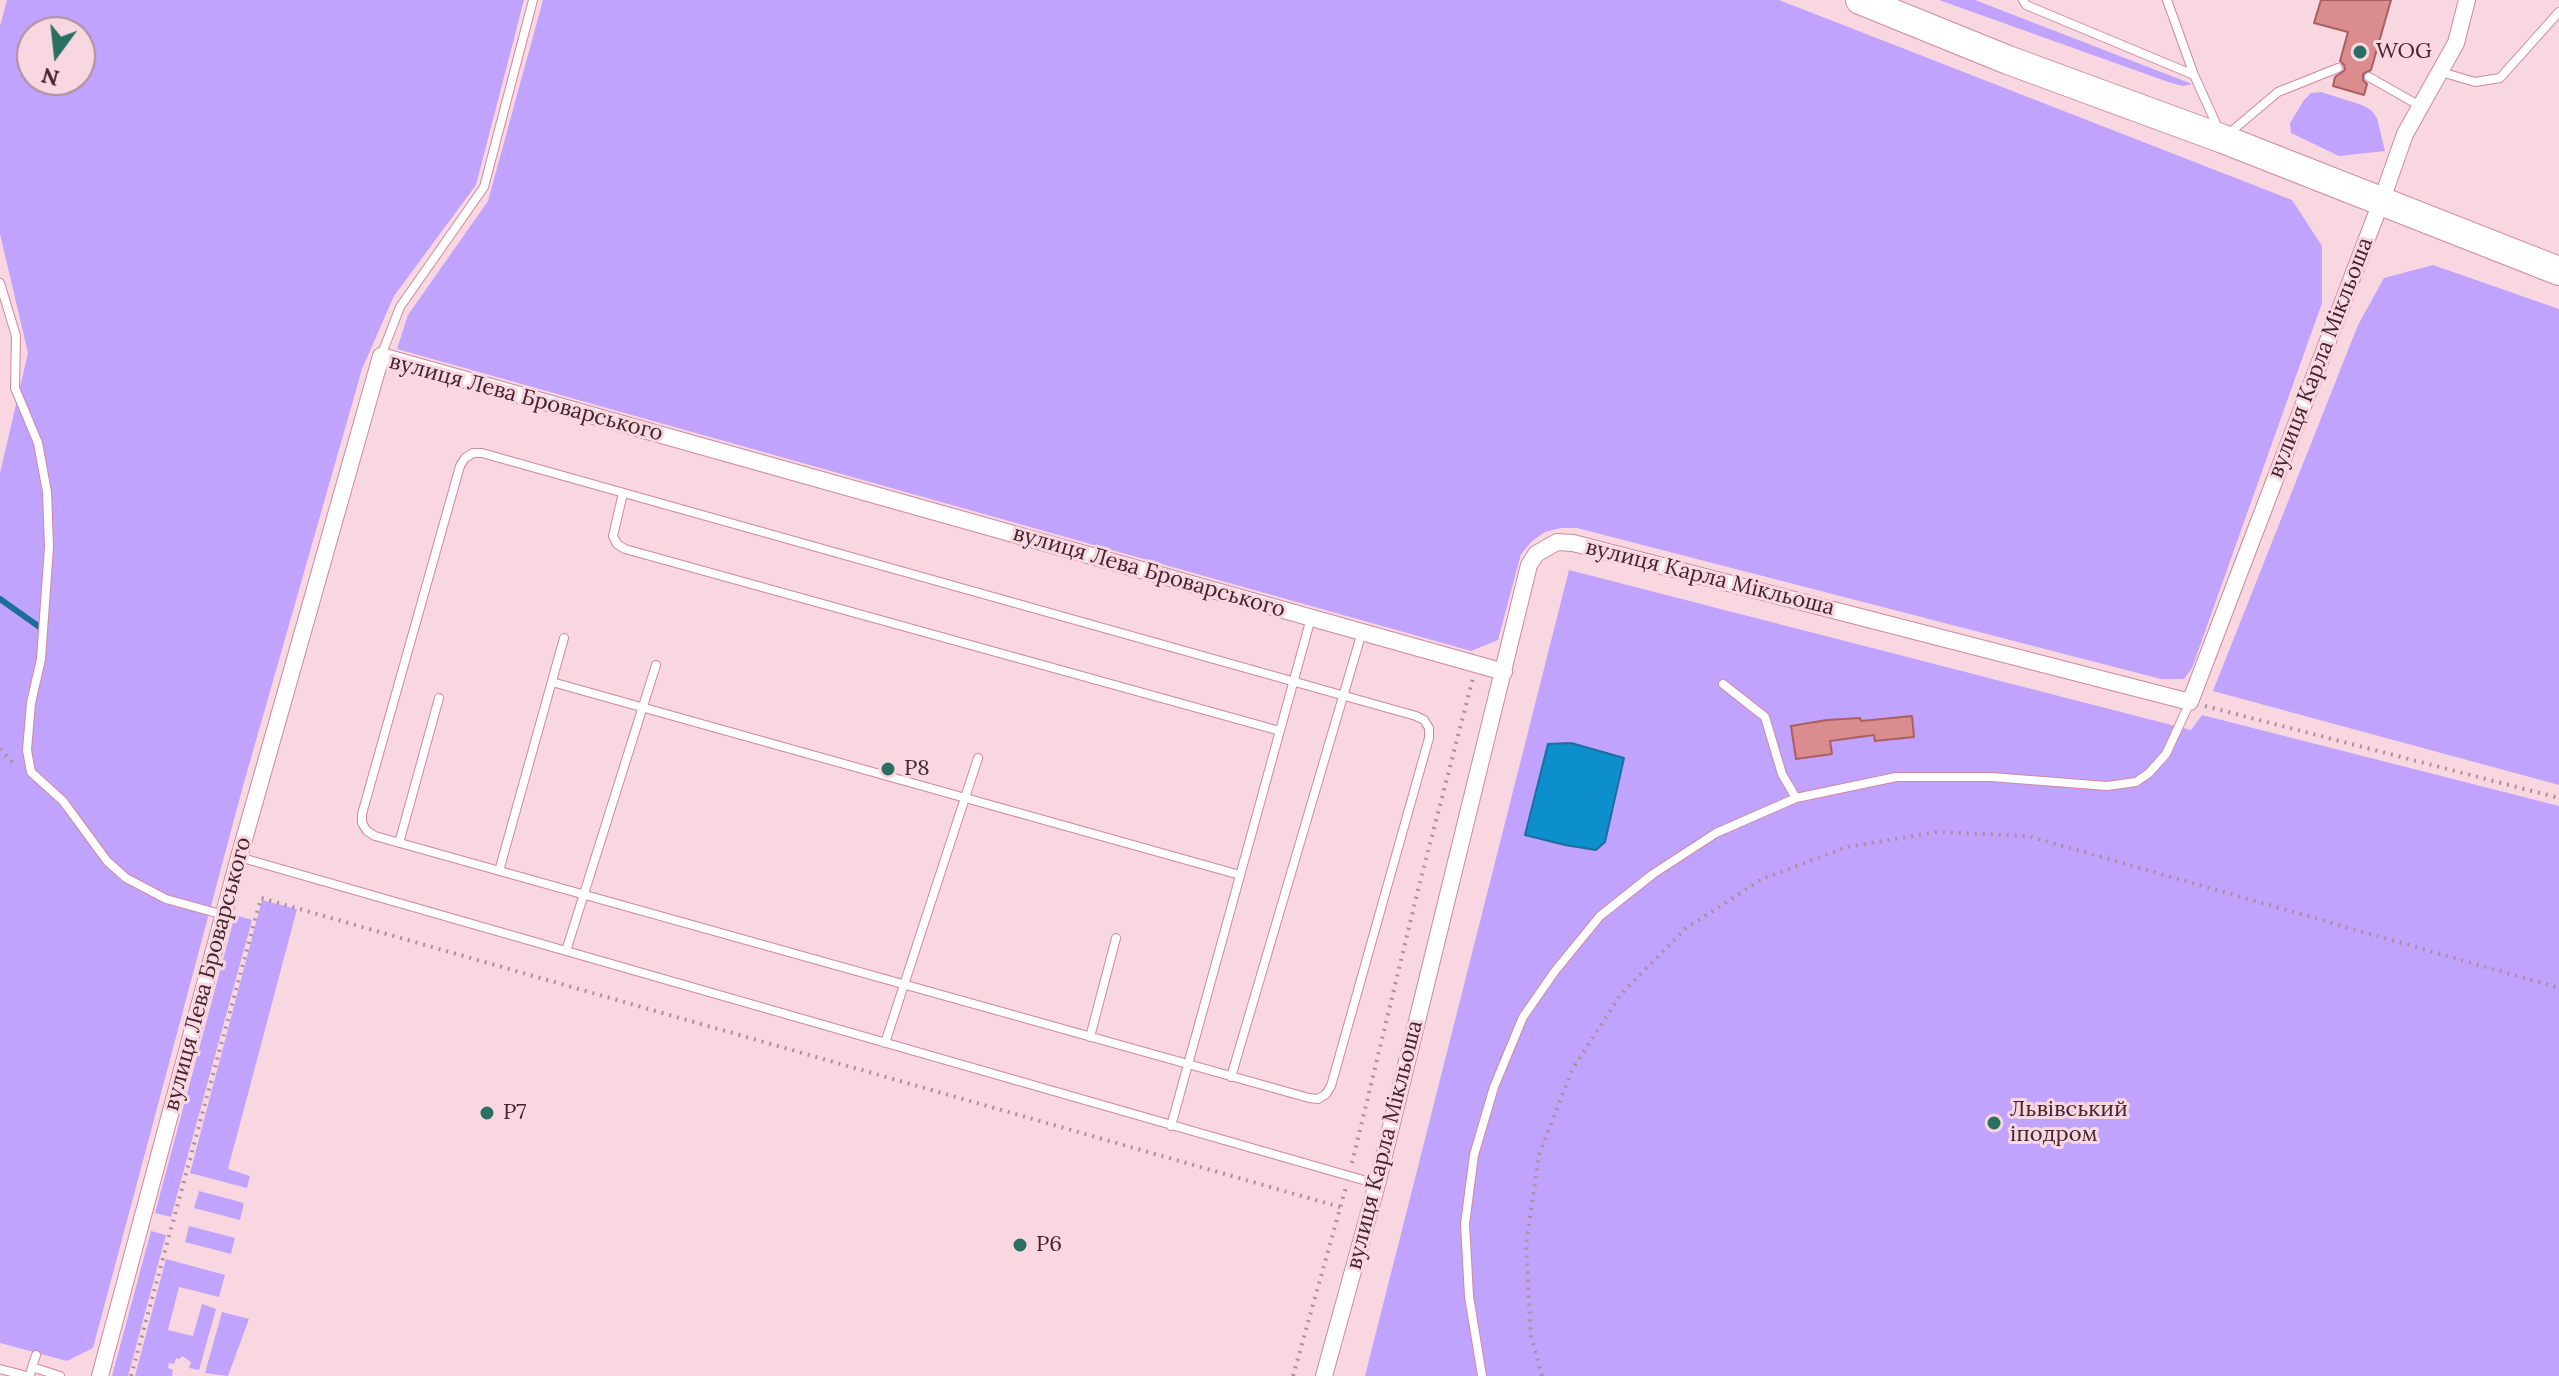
<!DOCTYPE html>
<meta charset="utf-8">
<style>
body{margin:0}
#map{position:relative;width:2559px;height:1376px;overflow:hidden;background:#f8d7e1;font-family:Lora,serif}
canvas{display:block}
.north{position:absolute;left:16px;top:16px;width:80px;height:80px;box-sizing:border-box;background:#f8d7e1;border:2px solid #af8f99;border-radius:50%;rotate:195deg;font-size:22px;font-weight:700;line-height:32px;text-align:center;color:#42242e}
.north::after{content:'';display:block;margin:auto;width:28px;height:36px;background:#2b6f62;clip-path:polygon(50% 0,100% 100%,50% 72%,0 100%)}
</style>
<div id="map">
<canvas width="2559" height="1376"></canvas>
<div class="north">N</div>
</div>
<script>
const context = document.querySelector('canvas').getContext('2d');
context.lineJoin = 'round';
function paint(path, color) { context.fillStyle = color; context.fill(path, 'evenodd'); }
const poly = rows => new Path2D(rows.map(r => 'M' + r).join(''));
function strokePath(path, color, width, dash) { context.strokeStyle = color; context.lineWidth = width; context.lineCap = dash ? 'butt' : 'round'; context.setLineDash(dash || []); context.stroke(path); }
function drawText(font, color, halo, rows, align = 'center') {
  context.font = font + ' Lora,serif'; context.lineWidth = 6; context.setLineDash([]); context.textBaseline = 'middle'; context.strokeStyle = halo; context.fillStyle = color; for (const [text, x, y, turn = 0] of rows) {
    context.save(); context.translate(x, y); context.rotate((+turn || 0) * Math.PI / 180); context.textAlign = isNaN(turn) ? turn : align; if (halo) context.strokeText(text, 0, 0); context.fillText(text, 0, 0); context.restore();
  }
}
paint(poly([
 [7,0,524,0,476,185,394,296,362,369,243,786,93,1348,67,1361,0,1343,0,473,28,353,0,234,0,26],
 [32,32,80,32,80,80,32,80],
 [543,0,1779,0,2292,200,2322,246,2322,303,2192,668,2184,679,2161,679,1577,528,1561,528,1545,532,1532,541,1521,554,1498,640,1471,651,397,349,408,315,488,201],
 [1939,0,1975,0,2192,84,2183,86,2171,83],
 [2321,92,2362,105,2371,110,2377,118,2385,151,2339,156,2291,133,2290,123,2304,100,2311,93],
 [2433,265,2559,309,2559,785,2213,691,2358,325,2384,278],
 [1569,570,2191,730,2202,715,2559,806,2559,1376,1365,1376],
 [262,900,297,909,228,1169,250,1176,247,1188,190,1173],
 [235,915,252,920,171,1217,155,1213],
 [199,1191,244,1203,240,1220,194,1208],
 [189,1226,235,1238,231,1254,185,1242],
 [151,1231,166,1235,128,1376,112,1376],
 [166,1259,225,1275,219,1297,179,1287,168,1330,193,1336,202,1304,216,1309,199,1370,189,1368,191,1362,182,1356,180,1359,176,1358,174,1364,169,1363,168,1368,173,1370,172,1376,135,1376],
 [222,1312,249,1319,228,1376,205,1373]
]), '#c0a3ff');
const water = poly([
 [1571,743,1624,758,1605,842,1596,850,1565,845,1525,835,1548,744,1571,743]
]);
paint(water, '#0c8fcc');
strokePath(water, '#1c6f9d', 2);
strokePath(poly([
 [0,599,41,628]
]), '#1c6f9d', 6);
const building = poly([
 [2321,0,2391,0,2371,70,2363,74,2363,80,2367,84,2364,95,2333,86,2335,77,2345,70,2344,65,2340,61,2348,32,2314,23,2321,0],
 [1912,716,1914,737,1875,741,1874,735,1830,741,1832,754,1796,759,1791,726,1827,720,1860,718,1861,721,1912,716]
]);
paint(building, '#db8c8e');
strokePath(building, '#aa5f62', 2);
const service = poly([
 [2023,0,2026,5,2194,75],
 [2167,0,2194,75,2218,128],
 [2441,72,2475,82,2500,78,2559,12],
 [2369,77,2420,106],
 [2227,135,2278,92,2338,68],
 [0,283,16,336,15,388,38,443,47,492,49,547,41,659,31,703,27,750,31,772,63,801,107,861,126,878,166,899,224,915],
 [381,356,400,307,484,187,533,0],
 [473,453,482,453,1416,716,1424,720,1429,728,1429,738,1331,1086,1326,1094,1318,1099,1309,1098,375,836,367,831,362,823,362,814,460,466,465,458,473,453],
 [623,493,613,536,617,544,625,549,1280,731],
 [552,682,1240,875],
 [1723,684,1765,717,1782,774,1796,798],
 [399,843,439,698],
 [239,857,1377,1184],
 [499,871,564,638],
 [566,951,656,665],
 [1090,1037,1116,938],
 [885,1043,978,758],
 [1231,1077,1362,632],
 [1171,1126,1311,618],
 [32,1367,36,1355],
 [0,1369,27,1376],
 [30,1376,32,1367,60,1376],
 [1482,1376,1469,1296,1465,1224,1474,1155,1494,1087,1523,1017,1555,971,1600,916,1653,874,1716,833,1796,798,1896,777,1991,777,2107,786,2136,782,2149,773,2166,754,2190,702]
]);
const minor = poly([
 [100,1376,239,857,381,356,1504,672],
 [1324,1376,1377,1184,1529,565,1536,554,1557,542,1573,543,2190,702,2381,202,2405,134,2456,43,2467,0]
]);
const trunk = poly([
 [1860,0,2008,60,2223,139,2559,271]
]);
strokePath(service, '#d287a0', 10);
strokePath(minor, '#d287a0', 18);
strokePath(trunk, '#d287a0', 30);
strokePath(poly([
 [2205,706,2559,798],
 [0,749,16,766],
 [1352,1163,1419,886,1473,678],
 [131,1376,261,898,1340,1207],
 [1293,1376,1346,1187],
 [1542,1376,1531,1336,1526,1245,1539,1155,1572,1070,1621,994,1685,929,1762,879,1847,847,1937,832,2028,836,2559,988]
]), '#ae8e98', 4, [2, 6]);
strokePath(service, '#fff', 8);
strokePath(minor, '#fff', 16);
strokePath(trunk, '#fff', 28);
for (const [x, y, r, color] of [
 [2360,52,8,"#2b6f62"],
 [888,769,8,"#2b6f62"],
 [487,1113,8,"#2b6f62"],
 [1994,1123,8,"#2b6f62"],
 [1020,1245,8,"#2b6f62"]
]) { const dot = new Path2D(); dot.arc(x, y, r, 0, 2 * Math.PI); context.fillStyle = color; context.fill(dot); strokePath(dot, '#f8d7e1', 3); }
drawText('22px', '#42242e', '#f8d7e1', [
 ["WOG",2376,52],
 ["P8",904,769],
 ["Львівський",2010,1110],
 ["іподром",2010,1135],
 ["P7",503,1113],
 ["P6",1036,1245]
], 'left');
drawText('22px', '#42242e', '#f8d7e1', [
 ["вулиця Карла Мікльоша",2321,358,-69],
 ["вулиця Лева Броварського",526,398,15],
 ["вулиця Лева Броварського",1149,572,16],
 ["вулиця Карла Мікльоша",1710,578,14],
 ["вулиця Лева Броварського",208,974,-75],
 ["вулиця Карла Мікльоша",1385,1145,-76]
]);
</script>
